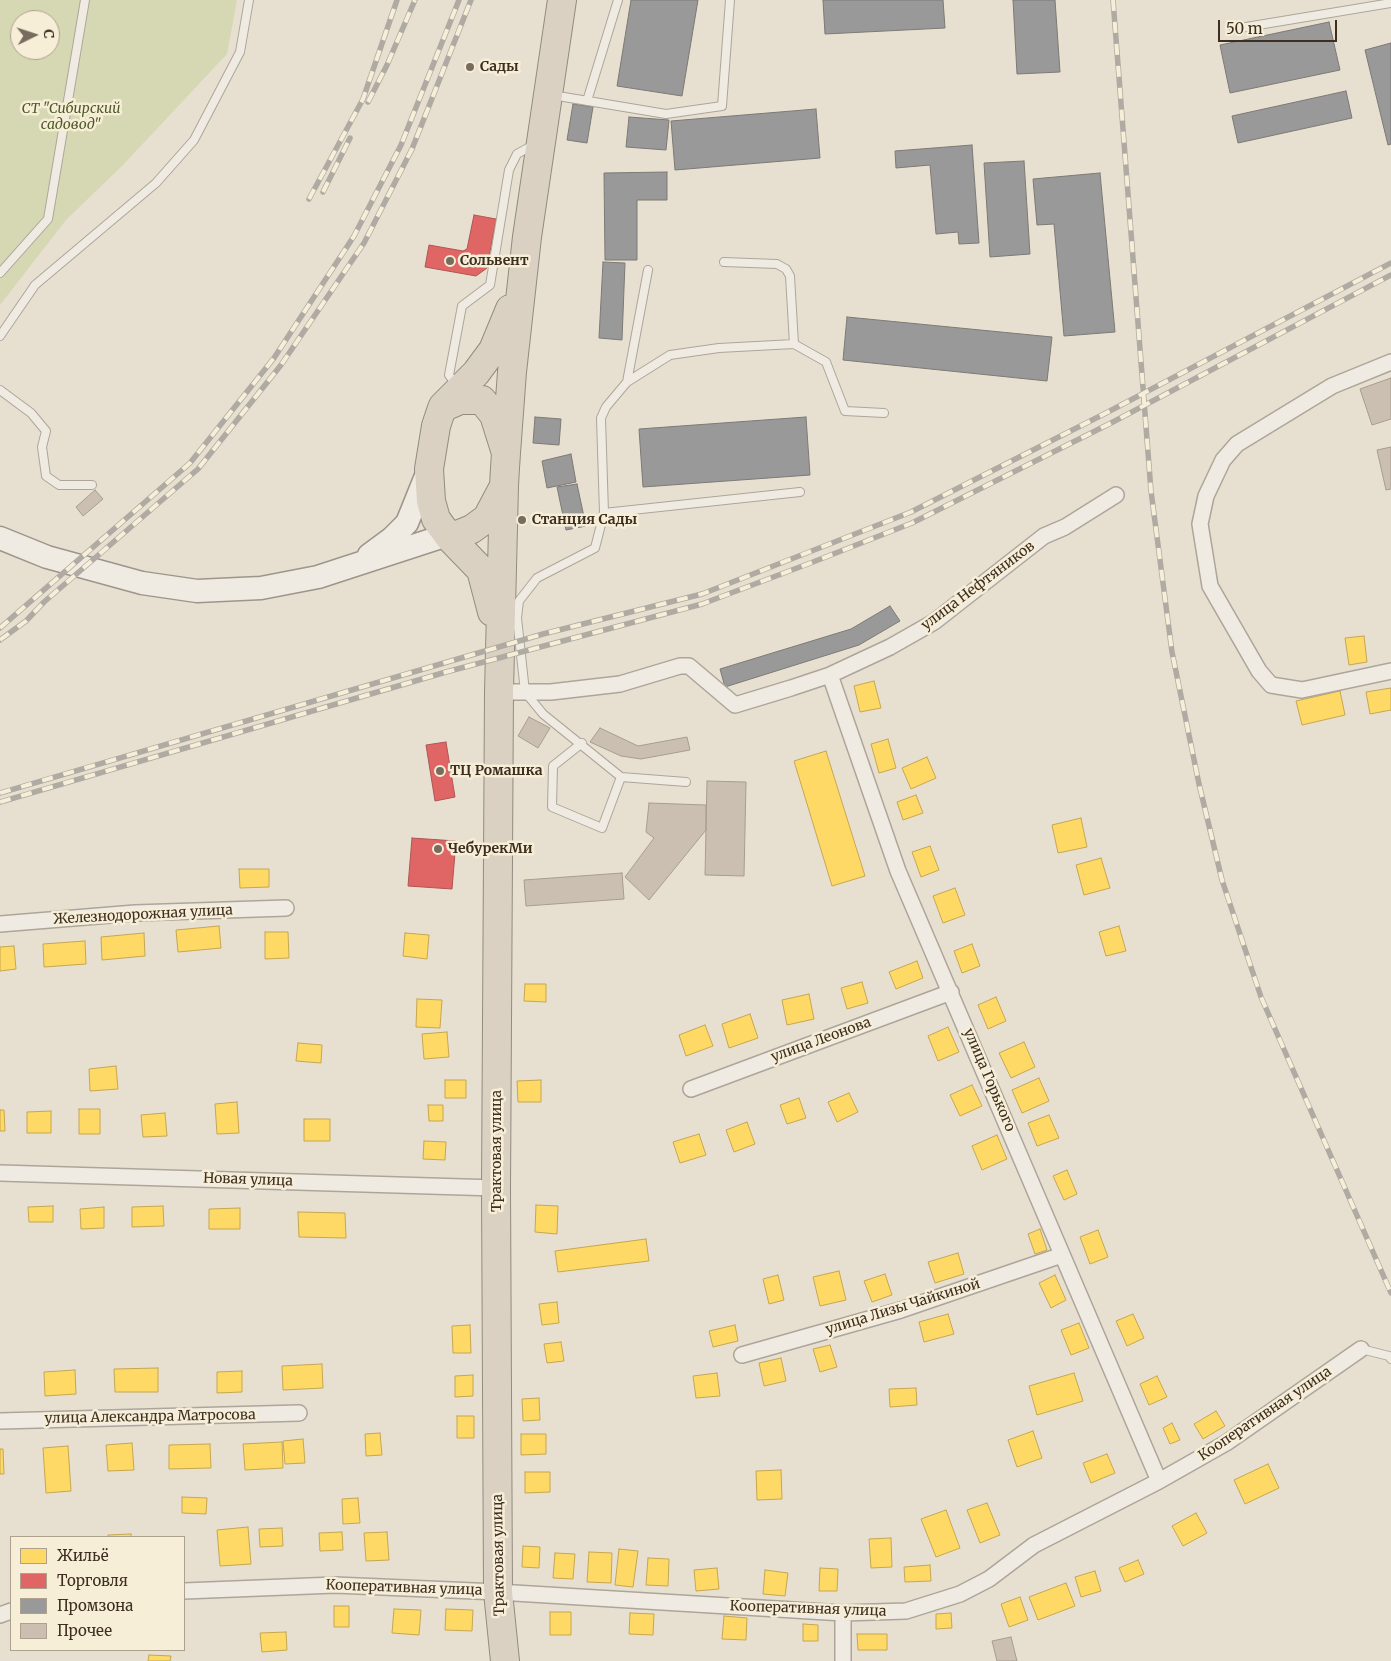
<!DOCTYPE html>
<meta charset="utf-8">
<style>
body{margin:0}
#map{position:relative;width:1391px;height:1661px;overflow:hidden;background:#e7e0d1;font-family:Merriweather,serif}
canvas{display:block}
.legend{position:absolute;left:10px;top:1536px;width:175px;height:115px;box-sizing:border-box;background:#f7eed8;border:1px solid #ada18e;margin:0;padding:6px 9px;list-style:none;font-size:15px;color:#3d2e20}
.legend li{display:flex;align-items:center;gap:10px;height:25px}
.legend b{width:25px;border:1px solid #ada18e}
.north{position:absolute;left:10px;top:10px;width:50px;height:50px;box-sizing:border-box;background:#f7eed8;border:1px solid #ada18e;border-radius:50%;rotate:86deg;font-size:14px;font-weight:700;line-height:20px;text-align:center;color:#3d2e20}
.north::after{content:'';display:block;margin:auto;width:18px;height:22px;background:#786c5e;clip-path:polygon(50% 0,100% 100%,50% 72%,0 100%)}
.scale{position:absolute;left:1218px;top:20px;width:119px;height:22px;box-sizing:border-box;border:2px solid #3d2e20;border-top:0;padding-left:6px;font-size:15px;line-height:18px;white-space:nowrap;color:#3d2e20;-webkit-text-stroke:4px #f7eed8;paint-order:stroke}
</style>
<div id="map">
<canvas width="1391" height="1661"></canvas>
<ul class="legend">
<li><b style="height:14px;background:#ffd966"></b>Жильё</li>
<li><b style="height:14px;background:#e06666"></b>Торговля</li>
<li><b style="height:14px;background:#999"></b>Промзона</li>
<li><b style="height:14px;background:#cbbfb2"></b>Прочее</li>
</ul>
<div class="north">С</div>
<div class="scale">50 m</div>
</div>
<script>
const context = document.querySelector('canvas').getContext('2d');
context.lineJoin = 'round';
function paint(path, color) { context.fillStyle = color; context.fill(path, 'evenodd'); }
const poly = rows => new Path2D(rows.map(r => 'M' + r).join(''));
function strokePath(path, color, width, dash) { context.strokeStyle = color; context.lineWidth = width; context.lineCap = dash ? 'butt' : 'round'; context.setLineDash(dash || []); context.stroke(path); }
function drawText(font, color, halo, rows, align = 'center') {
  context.font = font + ' Merriweather,serif'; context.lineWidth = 5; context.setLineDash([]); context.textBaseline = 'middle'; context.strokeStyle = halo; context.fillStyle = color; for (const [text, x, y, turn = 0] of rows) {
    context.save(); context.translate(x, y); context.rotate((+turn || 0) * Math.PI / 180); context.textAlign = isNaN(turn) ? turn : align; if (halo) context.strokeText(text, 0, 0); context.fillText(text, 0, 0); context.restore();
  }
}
paint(poly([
 [0,0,237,0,227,54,123,165,66,220,0,305],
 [20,20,50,20,50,50,20,50]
]), '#d6d7b3');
const homes = poly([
 [1364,636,1367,662,1349,665,1345,638,1364,636],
 [874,681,881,708,860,712,854,686,874,681],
 [1391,688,1391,710,1370,714,1366,692,1391,688],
 [1340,691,1345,715,1302,725,1296,701,1340,691],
 [888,739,896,768,879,773,871,744,888,739],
 [826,751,865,876,832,886,794,761,826,751],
 [927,757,936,778,911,789,902,768,927,757],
 [916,795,923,813,903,820,897,802,916,795],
 [1081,818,1087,847,1058,853,1052,825,1081,818],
 [930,846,939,870,921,877,912,852,930,846],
 [1101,858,1110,888,1084,895,1076,865,1101,858],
 [239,869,269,869,269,887,240,888,239,869],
 [955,888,965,915,943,923,933,896,955,888],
 [219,926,221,948,178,952,176,930,219,926],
 [1119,926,1126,951,1106,956,1099,932,1119,926],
 [265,932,288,932,289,958,265,959,265,932],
 [144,933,145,956,102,960,101,937,144,933],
 [405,933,429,935,427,959,403,956,405,933],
 [85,941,86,964,44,967,43,944,85,941],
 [972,944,980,966,962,973,954,951,972,944],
 [14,946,16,969,0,971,0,947,14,946],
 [917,961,923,978,896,989,889,972,917,961],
 [862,982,868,1003,847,1009,841,988,862,982],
 [525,984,546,984,546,1002,524,1001,525,984],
 [809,994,814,1019,787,1025,782,1000,809,994],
 [996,997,1006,1021,988,1029,978,1005,996,997],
 [417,999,442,1000,440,1028,416,1027,417,999],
 [750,1014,758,1038,729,1048,722,1024,750,1014],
 [705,1025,713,1046,686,1056,679,1035,705,1025],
 [948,1027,959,1052,938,1061,928,1036,948,1027],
 [447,1032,449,1057,424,1059,422,1034,447,1032],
 [1024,1042,1035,1067,1011,1078,999,1053,1024,1042],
 [298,1043,322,1045,321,1063,296,1061,298,1043],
 [116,1066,118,1089,90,1091,89,1069,116,1066],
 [1039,1078,1049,1101,1022,1113,1012,1090,1039,1078],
 [445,1080,466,1080,466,1098,445,1098,445,1080],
 [541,1080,541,1102,518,1102,517,1081,541,1080],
 [972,1085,982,1106,960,1116,950,1095,972,1085],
 [849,1093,858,1112,837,1122,828,1102,849,1093],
 [799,1098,806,1118,787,1124,780,1105,799,1098],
 [237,1102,239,1133,217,1134,215,1104,237,1102],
 [428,1105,443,1105,443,1121,429,1121,428,1105],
 [79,1109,100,1109,100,1134,79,1134,79,1109],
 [0,1110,4,1110,5,1131,0,1131,0,1110],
 [51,1111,51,1133,27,1133,27,1112,51,1111],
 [165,1113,167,1136,143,1137,141,1115,165,1113],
 [1049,1115,1059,1138,1037,1146,1028,1123,1049,1115],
 [304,1119,330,1119,330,1141,304,1141,304,1119],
 [747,1122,755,1144,734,1152,726,1130,747,1122],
 [699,1134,706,1155,680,1163,673,1142,699,1134],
 [997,1135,1007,1159,982,1170,972,1146,997,1135],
 [424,1141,446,1142,445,1160,423,1159,424,1141],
 [1067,1170,1077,1194,1064,1200,1053,1176,1067,1170],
 [536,1205,558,1206,557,1234,535,1232,536,1205],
 [53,1206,53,1222,29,1222,28,1207,53,1206],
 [163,1206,164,1226,132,1227,132,1207,163,1206],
 [104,1207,104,1228,81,1229,80,1209,104,1207],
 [240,1208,240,1229,209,1229,209,1209,240,1208],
 [298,1212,345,1213,346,1238,299,1237,298,1212],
 [1040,1229,1047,1250,1035,1254,1028,1234,1040,1229],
 [1098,1230,1108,1257,1090,1264,1080,1237,1098,1230],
 [646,1239,649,1261,558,1272,555,1251,646,1239],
 [958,1253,964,1274,935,1283,928,1262,958,1253],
 [839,1271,846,1300,820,1306,813,1277,839,1271],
 [885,1274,892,1295,872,1302,864,1281,885,1274],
 [778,1275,784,1300,769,1304,763,1279,778,1275],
 [1055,1275,1066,1300,1051,1308,1039,1283,1055,1275],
 [557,1302,559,1323,542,1325,539,1304,557,1302],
 [948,1314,954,1334,924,1342,919,1322,948,1314],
 [1133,1314,1144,1338,1127,1346,1116,1321,1133,1314],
 [1079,1323,1089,1348,1071,1355,1061,1330,1079,1323],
 [470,1325,471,1353,453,1353,452,1326,470,1325],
 [735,1325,738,1341,713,1347,709,1331,735,1325],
 [561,1342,564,1361,547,1363,544,1344,561,1342],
 [830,1345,837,1367,820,1372,813,1349,830,1345],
 [781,1358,786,1381,764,1386,759,1363,781,1358],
 [322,1364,323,1388,283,1390,282,1366,322,1364],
 [158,1368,158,1392,115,1392,114,1369,158,1368],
 [75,1370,76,1394,45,1396,44,1372,75,1370],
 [242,1371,242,1392,217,1393,217,1372,242,1371],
 [717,1373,720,1396,696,1398,693,1376,717,1373],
 [1074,1373,1083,1401,1037,1415,1029,1386,1074,1373],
 [473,1375,473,1396,455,1397,455,1376,473,1375],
 [1157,1376,1167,1397,1149,1405,1140,1384,1157,1376],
 [916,1388,917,1405,890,1407,889,1389,916,1388],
 [539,1398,540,1420,523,1421,522,1399,539,1398],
 [1216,1411,1225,1426,1203,1439,1194,1424,1216,1411],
 [457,1416,474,1416,474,1438,457,1438,457,1416],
 [1172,1423,1180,1440,1170,1444,1163,1428,1172,1423],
 [1033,1431,1042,1458,1017,1467,1008,1440,1033,1431],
 [380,1433,382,1455,366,1456,365,1434,380,1433],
 [521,1434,546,1434,546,1454,521,1455,521,1434],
 [303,1439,305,1463,285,1464,283,1441,303,1439],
 [282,1442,283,1468,245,1470,243,1444,282,1442],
 [132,1443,134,1470,108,1471,106,1445,132,1443],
 [210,1444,211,1468,169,1469,169,1445,210,1444],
 [68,1446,71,1491,46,1493,43,1448,68,1446],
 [0,1449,3,1449,4,1474,0,1474,0,1449],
 [1107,1454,1115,1473,1091,1483,1083,1463,1107,1454],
 [1268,1464,1279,1488,1245,1504,1234,1480,1268,1464],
 [781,1470,782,1499,757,1500,756,1471,781,1470],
 [525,1472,550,1472,550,1492,525,1493,525,1472],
 [182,1497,207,1498,206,1514,182,1513,182,1497],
 [358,1498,360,1523,343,1524,342,1499,358,1498],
 [987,1503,1000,1535,980,1543,967,1510,987,1503],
 [946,1510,960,1548,936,1557,921,1519,946,1510],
 [1196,1513,1207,1533,1183,1546,1172,1526,1196,1513],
 [248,1527,251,1564,220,1566,217,1530,248,1527],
 [282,1528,283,1546,260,1547,259,1529,282,1528],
 [342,1532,343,1550,320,1551,319,1533,342,1532],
 [387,1532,389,1560,366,1561,364,1533,387,1532],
 [131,1534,131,1537,108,1537,108,1535,131,1534],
 [891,1538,892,1567,871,1568,869,1539,891,1538],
 [523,1546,540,1547,539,1568,522,1567,523,1546],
 [619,1549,638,1551,633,1587,615,1585,619,1549],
 [589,1552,612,1553,611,1583,587,1582,589,1552],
 [555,1553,575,1554,573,1579,553,1578,555,1553],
 [648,1558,669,1559,668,1586,646,1585,648,1558],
 [1138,1560,1144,1574,1125,1582,1119,1568,1138,1560],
 [930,1565,931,1581,905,1582,904,1567,930,1565],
 [717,1568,719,1589,696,1591,694,1570,717,1568],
 [820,1568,838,1569,837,1591,819,1591,820,1568],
 [765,1570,788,1573,785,1596,763,1594,765,1570],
 [1095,1571,1101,1591,1081,1597,1075,1577,1095,1571],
 [1066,1583,1075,1606,1038,1620,1029,1597,1066,1583],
 [1020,1597,1028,1620,1009,1627,1001,1604,1020,1597],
 [334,1606,349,1606,349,1627,334,1627,334,1606],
 [394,1609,421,1610,419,1635,392,1633,394,1609],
 [446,1609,473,1610,472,1631,445,1630,446,1609],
 [550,1612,571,1612,571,1635,550,1635,550,1612],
 [630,1613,654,1614,653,1635,629,1634,630,1613],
 [951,1613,952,1628,936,1629,936,1614,951,1613],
 [724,1616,747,1618,746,1640,722,1639,724,1616],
 [803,1624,818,1625,818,1641,803,1641,803,1624],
 [286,1632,287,1650,262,1652,260,1633,286,1632],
 [857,1634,887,1634,887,1650,858,1650,857,1634],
 [149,1655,171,1656,170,1661,148,1661,149,1655]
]);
paint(homes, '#ffd966');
strokePath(homes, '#c5a651', 1);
const shops = poly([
 [474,215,496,219,487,268,476,276,425,267,429,245,463,251,467,249,474,215],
 [446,742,455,797,435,801,426,745,446,742],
 [412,838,456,841,452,889,408,886,412,838]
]);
paint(shops, '#e06666');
strokePath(shops, '#af5551', 1);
const industry = poly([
 [631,0,698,0,682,96,617,86,631,0],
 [823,0,943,0,945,28,825,34,823,0],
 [1013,0,1055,0,1060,72,1017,74,1013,0],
 [1329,22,1340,70,1230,93,1220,45,1329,22],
 [1391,43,1391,144,1388,145,1365,50,1391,43],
 [1346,91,1352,118,1238,143,1232,116,1346,91],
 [573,104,593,107,587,143,567,140,573,104],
 [816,109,820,158,675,170,671,121,816,109],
 [629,117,669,120,666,150,626,147,629,117],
 [972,145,979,243,959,244,958,232,936,234,930,165,896,168,895,151,972,145],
 [1024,161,1030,254,990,257,984,163,1024,161],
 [667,172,667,200,637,200,637,260,605,260,604,173,667,172],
 [1100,173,1115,332,1064,336,1054,224,1037,225,1033,179,1100,173],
 [603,262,625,263,622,340,599,338,603,262],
 [847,317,1052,337,1047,381,843,360,847,317],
 [535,417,561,419,559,445,533,443,535,417],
 [806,417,810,475,643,487,639,429,806,417],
 [571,454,576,482,547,488,542,461,571,454],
 [577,484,586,526,566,530,557,487,577,484],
 [890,606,900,621,859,645,725,687,720,669,851,629,890,606]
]);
paint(industry, '#999');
strokePath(industry, '#7d7975', 1);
const building = poly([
 [1391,378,1391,419,1372,425,1360,389,1391,378],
 [1391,447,1391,489,1386,490,1377,450,1391,447],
 [95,490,103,499,83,516,76,507,95,490],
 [529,717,550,728,538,748,518,736,529,717],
 [600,728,638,746,687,737,690,750,641,759,621,756,590,742,600,728],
 [707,781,746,782,744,876,705,875,707,781],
 [649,803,706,805,706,830,649,900,625,877,654,838,646,832,649,803],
 [622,873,624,899,526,906,524,880,622,873],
 [1011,1637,1017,1661,997,1661,992,1641,1011,1637]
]);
paint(building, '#cbbfb2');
strokePath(building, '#a89c90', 1);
const lane = poly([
 [1234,29,1391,3],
 [552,95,666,114,722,106,730,0],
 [587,101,618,0],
 [724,262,777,264,786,269,790,276,794,344],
 [0,273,48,219,85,0],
 [0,336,35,285,156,183,194,140,240,52,249,0],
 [627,382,648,270],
 [457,386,449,375,462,306,490,285,509,170,517,154,535,144],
 [0,390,31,413,46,431,42,447,46,476,59,485,92,485],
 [604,513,800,492],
 [582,743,553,766,552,807,602,828,621,777],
 [686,782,621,777,543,714,525,692,517,618,519,601,537,578,595,548,604,513,601,418,606,407,627,382,670,355,719,348,794,344,826,362,845,411,884,413],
 [1361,1349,1389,1356,1391,1359]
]);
const street = poly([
 [1391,362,1332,386,1237,444,1223,460,1206,496,1200,524,1210,586,1259,671,1271,685,1302,690,1391,671],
 [830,675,898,871,1159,1481],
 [499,692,551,692,620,684,680,666,689,666,735,705,791,688,830,675,890,647,934,622,1044,536,1065,527,1116,495],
 [0,924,135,913,286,908],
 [691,1089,951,992],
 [0,1173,496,1188],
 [742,1355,901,1310,1062,1255],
 [0,1421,299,1413],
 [184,1591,335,1585,498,1592,843,1613,906,1611,960,1594,989,1579,1034,1545,1159,1481,1226,1443,1361,1349],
 [843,1613,843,1661],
 [0,1615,11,1611]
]);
const secondary = poly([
 [0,538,47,557,142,583,197,591,261,588,318,577,447,535],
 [369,555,392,538,407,523,428,471]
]);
const highway = poly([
 [460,400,482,400,494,415,506,453,505,468,504,486,487,518,472,529,450,538,436,519,431,501,429,469,436,426,442,408,460,400],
 [443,406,476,373,493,350,510,309],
 [506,453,512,372,527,237,562,0],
 [504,486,499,692,496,1188,498,1592,505,1661],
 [450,538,481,570,492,612]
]);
strokePath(lane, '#ada599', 10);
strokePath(street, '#ada599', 18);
strokePath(secondary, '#9c958a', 25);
strokePath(highway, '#928b80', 30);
strokePath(lane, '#efebe3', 8);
strokePath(street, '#efebe3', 15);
strokePath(secondary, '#efebe3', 22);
strokePath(highway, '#dad1c2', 28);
const rail = poly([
 [1113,0,1151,491,1172,652,1199,784,1222,880,1261,997,1391,1293],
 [368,102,387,65,415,0],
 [323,192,350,138],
 [309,199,363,99,397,0],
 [0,628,190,463,274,358,354,236,401,145,459,0],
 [0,640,26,621,44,602,198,469,281,365,364,243,412,149,471,0],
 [0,793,543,634,702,594,911,512,1106,413,1391,263],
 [0,802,446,672,702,604,813,562,912,523,1111,423,1391,275]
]);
strokePath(rail, '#afaaa2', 5.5);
strokePath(rail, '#f7eed8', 4, [11]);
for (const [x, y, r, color] of [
 [470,67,5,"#786c5e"],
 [450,261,5,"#786c5e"],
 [522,520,5,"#786c5e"],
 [440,771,5,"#786c5e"],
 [438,849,5,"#786c5e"]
]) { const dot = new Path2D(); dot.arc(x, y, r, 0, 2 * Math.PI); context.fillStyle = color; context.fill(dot); strokePath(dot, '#f7eed8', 2); }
drawText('bold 14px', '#3d2e20', '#f7eed8', [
 ["Сады",480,67],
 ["Сольвент",460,261],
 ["Станция Сады",532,520],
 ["ТЦ Ромашка",450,771],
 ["ЧебурекМи",448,849]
], 'left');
drawText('italic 14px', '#4d5a26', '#f7eed8', [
 ["СТ \"Сибирский",71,109],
 ["садовод\"",71,125]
]);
drawText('14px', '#3d2e20', '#f7eed8', [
 ["улица Нефтяников",978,586,-37],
 ["Железнодорожная улица",143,915,-3],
 ["улица Леонова",821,1040,-20],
 ["улица Горького",989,1080,67],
 ["Трактовая улица",497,1151,-90],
 ["Новая улица",248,1180,2],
 ["улица Лизы Чайкиной",903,1307,-17],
 ["Кооперативная улица",1265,1414,-34],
 ["улица Александра Матросова",150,1417,-1],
 ["Трактовая улица",499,1555,-91],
 ["Кооперативная улица",404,1588,2],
 ["Кооперативная улица",808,1609,2]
]);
</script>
